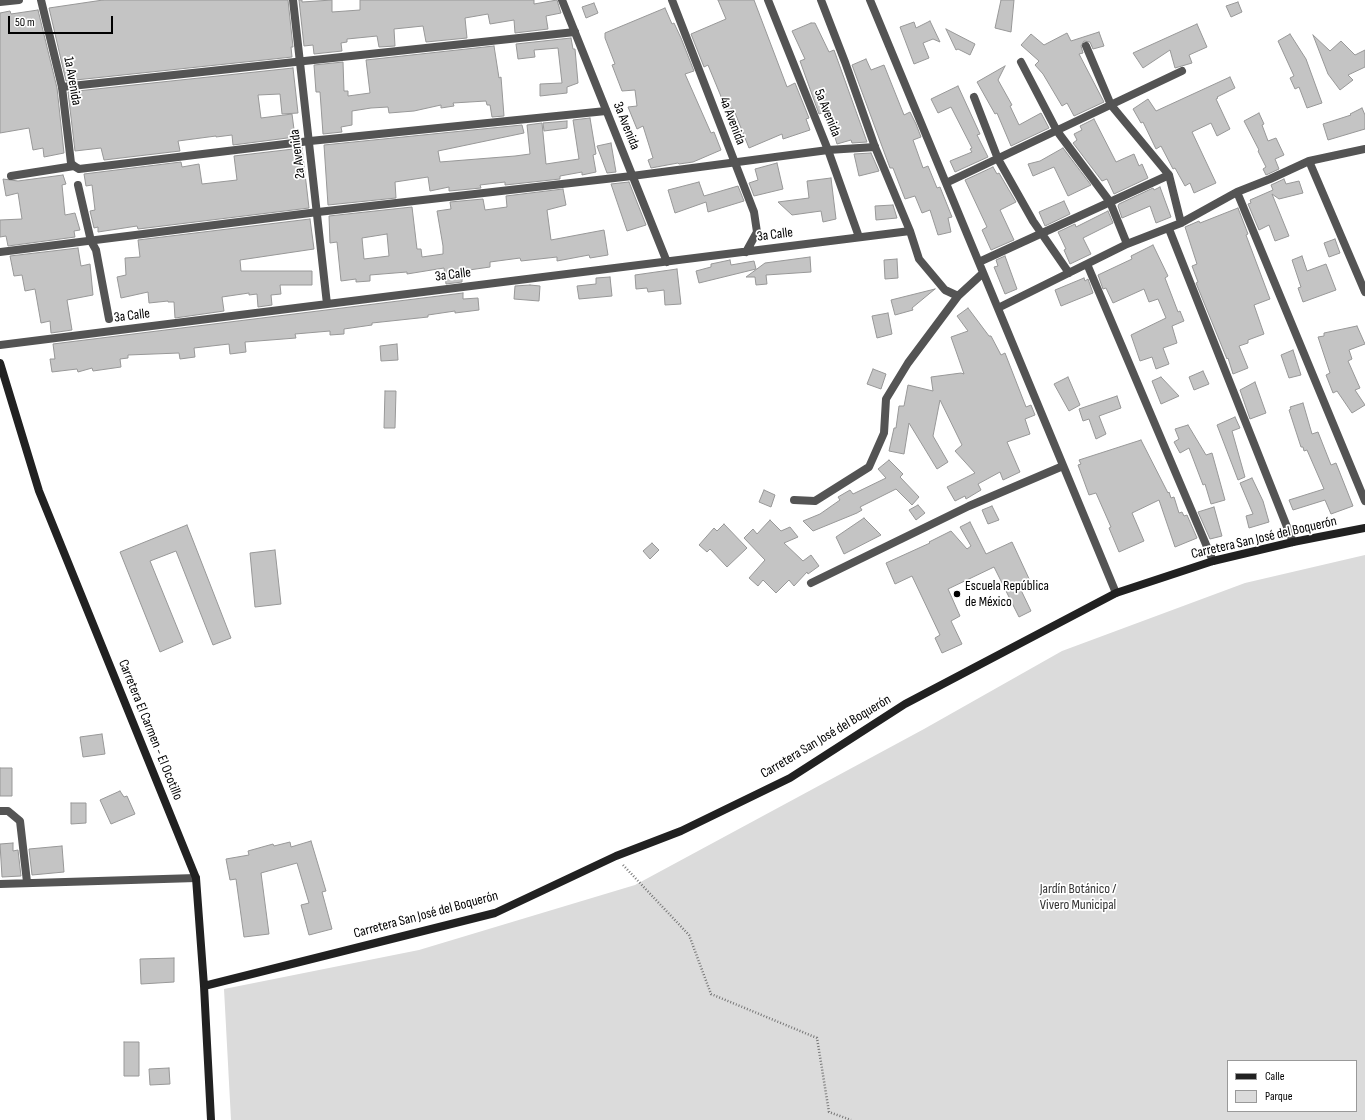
<!DOCTYPE html>
<meta charset="utf-8">
<style>
body{margin:0}
#map{position:relative;width:1365px;height:1120px;overflow:hidden;background:#fff;font-family:"Sofia Sans Condensed",sans-serif}
canvas{display:block}
.legend{position:absolute;left:1227px;top:1060px;width:130px;height:52px;box-sizing:border-box;background:#fff;border:1px solid #999;margin:0;padding:5px 7px;list-style:none;font-size:12px;color:#000}
.legend li{display:flex;align-items:center;gap:8px;height:20px}
.legend b{width:20px;border:1px solid #999}
.scale{position:absolute;left:8px;top:16px;width:105px;height:18px;box-sizing:border-box;border:2px solid #000;border-top:0;padding-left:5px;font-size:12px;line-height:14px;white-space:nowrap;color:#000;-webkit-text-stroke:3px #fff;paint-order:stroke}
</style>
<div id="map">
<canvas width="1365" height="1120"></canvas>
<ul class="legend">
<li><b style="height:5px;background:#212121"></b>Calle</li>
<li><b style="height:11px;background:#dbdbdb"></b>Parque</li>
</ul>
<div class="scale">50 m</div>
</div>
<script>
const context = document.querySelector('canvas').getContext('2d');
context.lineJoin = 'round';
function paint(path, color) { context.fillStyle = color; context.fill(path, 'evenodd'); }
const poly = rows => new Path2D(rows.map(r => 'M' + r).join(''));
function strokePath(path, color, width, dash) { context.strokeStyle = color; context.lineWidth = width; context.lineCap = dash ? 'butt' : 'round'; context.setLineDash(dash || []); context.stroke(path); }
function drawText(font, color, halo, rows, align = 'center') {
  context.font = font + ' "Sofia Sans Condensed",sans-serif'; context.lineWidth = 3.5; context.setLineDash([]); context.textBaseline = 'middle'; context.strokeStyle = halo; context.fillStyle = color; for (const [text, x, y, turn = 0] of rows) {
    context.save(); context.translate(x, y); context.rotate((+turn || 0) * Math.PI / 180); context.textAlign = isNaN(turn) ? turn : align; if (halo) context.strokeText(text, 0, 0); context.fillText(text, 0, 0); context.restore();
  }
}
paint(poly([
 [1365,555,1365,1120,231,1120,224,989,419,950,635,885,924,729,1062,651,1245,583],
 [1228,1061,1356,1061,1356,1111,1228,1111]
]), '#dbdbdb');
const building = poly([
 [103,0,288,0,293,47,291,47,292,57,66,81,49,8,103,0],
 [299,0,302,0,302,2,332,0,332,12,360,10,360,0,534,0,534,4,557,0,561,13,546,16,548,29,515,33,514,20,490,24,488,14,465,18,467,38,426,42,423,26,394,29,395,46,379,47,377,36,347,39,347,42,341,43,342,51,314,54,313,45,304,46,299,0],
 [718,0,754,0,787,87,795,83,809,118,806,119,810,130,783,139,782,134,749,148,733,108,727,111,708,65,704,67,691,34,726,19,718,0],
 [1001,0,1014,0,1011,32,995,28,1001,0],
 [1238,2,1242,12,1231,17,1226,6,1238,2],
 [594,3,598,13,586,18,582,7,594,3],
 [665,8,672,24,674,23,681,38,694,71,685,74,711,133,714,132,721,150,693,162,679,164,678,163,651,168,648,160,653,158,643,126,637,129,628,107,637,106,635,90,622,91,612,65,615,64,605,38,605,33,665,8],
 [38,10,57,88,64,153,44,157,43,148,33,150,29,128,0,133,0,13,10,11,11,14,38,10],
 [930,21,940,42,933,39,923,43,929,58,914,64,900,27,914,22,916,28,930,21],
 [811,23,815,23,829,52,834,50,867,142,852,143,851,140,837,144,827,111,819,114,800,61,805,59,792,31,811,23],
 [1197,24,1207,47,1189,55,1192,63,1175,68,1170,50,1143,68,1133,53,1197,24],
 [946,29,975,44,970,55,958,49,956,50,946,29],
 [1099,32,1104,46,1093,49,1090,42,1084,41,1081,46,1083,53,1079,54,1104,102,1074,116,1067,103,1062,106,1043,74,1035,65,1039,61,1021,45,1031,34,1044,45,1067,33,1071,41,1099,32],
 [1290,34,1306,59,1322,103,1307,108,1299,87,1295,89,1290,78,1294,76,1278,41,1290,34],
 [1313,35,1330,51,1341,41,1355,55,1365,50,1365,67,1348,75,1353,80,1340,90,1328,74,1313,35],
 [571,38,573,49,575,49,578,83,567,87,567,93,540,96,540,84,562,83,558,48,534,50,535,57,518,59,516,44,571,38],
 [494,46,499,78,501,77,504,116,492,117,490,105,487,105,486,101,453,103,454,106,441,108,441,105,414,111,389,113,388,107,371,108,352,111,352,125,341,127,342,132,323,134,320,92,316,92,314,65,343,62,344,91,348,91,348,96,370,93,366,60,494,46],
 [866,59,871,70,884,65,904,115,910,112,916,124,921,137,913,140,923,168,928,166,937,188,940,187,952,217,948,218,951,232,938,235,930,210,922,213,915,196,905,199,893,168,890,168,852,65,866,59],
 [1005,66,998,80,1012,105,1010,106,1019,125,1041,113,1049,128,1011,146,997,113,995,114,977,82,1005,66],
 [293,68,298,113,282,114,280,94,258,95,261,118,292,114,295,137,233,145,232,135,216,137,216,136,178,141,180,151,104,160,101,148,75,151,68,92,293,68],
 [1230,77,1235,88,1217,97,1218,98,1216,99,1230,129,1217,136,1211,123,1192,132,1216,183,1194,193,1190,183,1185,186,1175,168,1173,169,1161,146,1156,149,1143,122,1141,123,1133,109,1148,99,1156,111,1230,77],
 [958,86,980,134,977,135,988,157,955,172,950,161,972,152,970,149,972,148,951,107,938,113,931,99,958,86],
 [1362,108,1365,115,1365,129,1328,140,1323,124,1351,115,1350,114,1362,108],
 [1259,113,1264,124,1262,125,1268,141,1276,138,1284,155,1275,159,1279,169,1266,175,1263,169,1266,167,1258,151,1259,150,1244,121,1259,113],
 [590,118,596,154,593,155,596,172,582,175,582,172,560,176,560,179,505,185,505,182,480,185,481,188,449,191,449,187,430,191,428,177,395,182,396,198,328,205,324,145,522,125,524,133,438,151,440,162,515,156,530,154,527,125,542,123,546,164,579,159,573,120,590,118],
 [1094,119,1116,162,1134,154,1139,166,1142,164,1148,178,1114,194,1107,179,1102,181,1073,143,1077,140,1074,134,1082,130,1080,126,1094,119],
 [567,121,567,128,544,131,543,123,567,121],
 [611,143,616,172,607,173,597,146,611,143],
 [302,148,309,208,138,229,137,226,98,232,98,227,94,228,90,211,95,210,92,185,86,186,84,174,181,162,182,167,199,164,202,184,237,180,234,156,302,148],
 [1063,148,1091,185,1068,196,1054,167,1033,176,1028,164,1040,161,1063,148],
 [871,153,879,171,859,176,854,154,871,153],
 [777,163,783,189,754,196,749,183,758,180,755,169,777,163],
 [993,167,997,174,999,173,1016,202,1000,210,1014,240,991,250,982,230,987,227,965,180,993,167],
 [63,175,66,184,62,185,65,215,75,213,80,230,74,231,75,237,8,246,6,236,0,237,0,220,22,219,18,193,6,196,3,179,18,181,63,175],
 [831,178,836,219,823,222,821,211,792,215,778,202,809,198,807,181,831,178],
 [1284,179,1286,184,1299,181,1303,193,1279,199,1272,194,1289,236,1275,241,1269,225,1259,230,1248,204,1251,203,1250,200,1273,190,1271,185,1284,179],
 [629,182,646,225,627,231,611,184,629,182],
 [699,182,704,196,738,186,744,201,708,212,706,202,675,213,668,190,699,182],
 [1160,187,1171,217,1156,223,1150,206,1122,218,1118,206,1119,204,1153,188,1154,190,1160,187],
 [563,189,566,205,547,210,551,240,604,230,608,255,590,258,589,255,557,261,557,257,521,261,520,258,490,262,490,267,462,271,462,282,446,284,444,268,407,274,407,272,370,275,370,281,356,282,356,279,341,281,337,242,330,243,329,216,412,207,417,249,421,249,422,257,443,254,443,246,437,211,451,209,450,202,483,199,485,210,507,207,506,196,563,189],
 [387,234,389,256,364,259,362,238,387,234],
 [1064,201,1070,214,1045,226,1039,212,1064,201],
 [893,205,897,218,876,220,875,206,893,205],
 [1238,208,1248,234,1246,235,1270,299,1254,305,1264,334,1248,340,1248,343,1239,346,1248,368,1233,374,1228,358,1227,359,1196,283,1198,282,1192,266,1197,264,1185,227,1199,221,1200,223,1238,208],
 [1108,211,1113,223,1083,238,1091,254,1070,264,1064,250,1066,249,1058,232,1075,224,1076,227,1108,211],
 [310,219,314,249,240,260,241,271,312,271,312,285,280,285,281,294,271,295,272,305,258,307,257,294,249,295,249,293,222,297,224,311,175,318,174,302,168,302,168,301,149,303,148,292,121,298,117,277,126,275,125,258,140,257,138,240,310,219],
 [1335,239,1340,253,1329,257,1324,243,1335,239],
 [1153,245,1168,276,1165,278,1178,312,1180,311,1184,321,1172,326,1177,343,1163,348,1169,364,1156,369,1152,357,1140,361,1131,335,1166,318,1158,299,1149,302,1144,289,1113,303,1106,288,1103,289,1098,275,1132,259,1131,256,1153,245],
 [78,248,81,266,90,264,93,295,67,300,72,330,51,333,50,321,41,323,35,289,25,291,22,275,14,276,10,256,78,248],
 [1005,256,1017,289,1005,294,994,267,998,266,996,260,1005,256],
 [1302,256,1307,271,1326,264,1336,290,1303,302,1298,288,1301,287,1292,260,1302,256],
 [810,257,811,272,766,275,767,284,756,285,755,277,746,277,765,263,810,257],
 [897,259,898,278,885,279,884,260,897,259],
 [730,260,731,265,754,261,756,269,699,283,696,271,711,267,711,264,730,260],
 [677,269,681,304,665,305,664,290,648,292,647,288,636,289,635,275,677,269],
 [610,277,612,296,579,299,577,286,596,284,596,278,610,277],
 [1084,278,1085,281,1088,279,1093,293,1061,306,1055,290,1084,278],
 [530,285,540,286,539,301,514,299,515,286,530,285],
 [935,289,912,308,913,310,895,315,891,300,935,289],
 [463,293,463,299,478,298,479,310,455,313,455,311,428,315,428,317,372,323,372,325,344,329,344,334,330,335,330,331,295,334,296,338,245,342,246,352,230,354,229,344,194,348,195,357,180,359,179,353,128,355,128,358,120,359,121,367,93,371,92,368,78,372,77,369,52,372,50,359,55,359,53,344,463,293],
 [968,308,989,336,991,336,1001,355,1005,353,1026,407,1031,405,1035,415,1025,419,1030,434,1007,442,1020,472,1003,480,1000,472,978,484,981,490,966,499,965,496,955,501,947,487,975,473,955,451,962,445,940,400,933,436,948,462,937,469,909,423,904,454,889,451,894,428,896,428,899,406,904,406,908,385,933,391,931,377,961,373,964,374,951,337,968,331,957,316,968,308],
 [888,313,892,334,877,338,872,316,888,313],
 [1357,326,1365,344,1349,350,1352,359,1348,361,1360,388,1355,390,1365,405,1352,413,1337,391,1333,393,1326,375,1330,373,1318,337,1324,336,1324,333,1357,326],
 [397,344,398,360,381,361,380,346,397,344],
 [1293,350,1301,375,1289,378,1281,355,1293,350],
 [873,369,886,374,881,389,867,384,873,369],
 [1203,371,1209,384,1194,390,1189,377,1203,371],
 [1068,377,1080,405,1069,411,1054,384,1068,377],
 [1161,377,1179,396,1161,404,1152,381,1161,377],
 [1255,382,1266,413,1250,419,1240,390,1255,382],
 [385,391,396,391,395,428,384,428,385,391],
 [1117,396,1121,408,1099,416,1106,434,1096,439,1089,419,1083,421,1079,409,1117,396],
 [1303,403,1312,434,1318,432,1331,465,1336,463,1353,506,1331,514,1325,500,1293,510,1289,500,1324,489,1307,450,1304,451,1303,447,1301,447,1289,410,1291,409,1290,407,1303,403],
 [1235,417,1240,428,1232,431,1245,477,1238,480,1217,425,1235,417],
 [1188,425,1206,455,1212,453,1225,500,1211,504,1205,484,1203,485,1189,448,1180,453,1174,442,1179,439,1175,429,1188,425],
 [1141,440,1168,493,1169,492,1171,498,1174,497,1179,513,1182,512,1184,516,1187,515,1197,538,1175,547,1159,500,1132,513,1144,541,1119,552,1109,528,1111,527,1096,493,1089,495,1078,465,1081,464,1079,460,1141,440],
 [889,460,903,474,900,477,919,497,912,505,896,489,860,507,862,510,857,513,813,531,803,521,820,514,840,500,838,497,850,490,853,494,886,478,878,469,889,460],
 [1252,478,1263,501,1269,522,1249,528,1246,516,1253,514,1240,483,1252,478],
 [764,490,775,495,771,507,759,502,764,490],
 [918,505,925,513,916,520,909,510,918,505],
 [992,506,999,520,988,524,982,510,992,506],
 [1214,507,1222,536,1210,539,1198,512,1214,507],
 [864,518,881,535,844,554,836,537,864,518],
 [770,520,781,531,790,527,798,537,784,543,803,561,811,555,819,566,808,574,807,572,794,586,789,580,776,593,763,580,758,586,749,578,765,560,744,538,753,529,757,534,770,520],
 [970,522,986,554,1012,542,1031,583,1020,588,1031,611,1019,617,994,567,948,589,960,616,951,621,962,644,942,653,935,638,940,635,912,576,895,584,886,563,930,543,929,542,951,531,967,549,971,546,960,527,970,522],
 [724,524,747,548,727,567,710,549,707,552,699,545,714,528,717,531,724,524],
 [187,525,231,638,213,645,176,551,150,561,183,642,160,652,120,552,187,525],
 [652,543,659,550,650,559,643,551,652,543],
 [275,550,281,604,255,607,250,553,275,550],
 [102,734,105,754,83,757,80,737,102,734],
 [0,768,12,768,12,796,0,796,0,768],
 [120,791,124,797,127,796,135,814,111,824,100,800,120,791],
 [71,803,86,803,86,823,71,824,71,803],
 [311,841,326,891,322,892,332,929,309,935,301,905,309,903,297,863,261,873,269,934,244,937,236,879,230,880,226,859,249,855,248,851,273,844,274,846,290,842,291,847,311,841],
 [13,843,13,851,18,850,21,876,2,877,0,844,13,843],
 [62,846,64,872,32,875,29,849,62,846],
 [174,958,174,982,141,984,140,959,174,958],
 [124,1042,139,1042,139,1076,124,1076,124,1042],
 [169,1068,170,1084,150,1085,149,1069,169,1068]
]);
paint(building, '#c4c4c4');
strokePath(building, '#989898', 1);
strokePath(poly([
 [623,865,689,935,711,994,817,1038,829,1112,851,1120]
]), '#767676', 2.5, [1, 2]);
strokePath(poly([
 [62,87,575,32],
 [11,176,74,166,79,169,310,141,606,111],
 [0,252,318,212,632,176,828,150,875,147]
]), '#545454', 8);
strokePath(poly([
 [41,0,62,87,71,163,74,166],
 [293,0,327,304],
 [562,0,667,262],
 [672,0,754,212,757,232,746,252],
 [768,0,828,150,859,237],
 [821,0,845,62,875,147,910,231,919,259,945,290,958,296],
 [870,0,1116,593],
 [0,2,19,0],
 [1086,46,1111,105,1169,175,1181,223],
 [1021,62,1057,131,1110,202,1127,244],
 [974,97,998,159,1033,221,1069,273],
 [1309,161,1365,292],
 [946,183,1182,71],
 [78,185,91,241,96,250,109,319],
 [1237,192,1365,501],
 [1169,229,1293,542],
 [979,262,1169,175],
 [1087,264,1213,561],
 [998,308,1127,244,1181,223,1237,192,1270,179,1309,161,1365,149],
 [0,345,910,231],
 [794,500,815,501,869,467,884,433,886,399,908,363,958,296,983,273],
 [811,583,969,506,1063,466],
 [0,811,8,811,20,821,27,882],
 [0,884,196,878]
]), '#545454', 8);
strokePath(poly([
 [0,363,39,491,196,878,204,986,211,1120],
 [204,986,495,913,616,856,681,831,790,778,905,704,1116,593,1213,561,1293,542,1365,528]
]), '#212121', 8);
for (const [x, y, r, color] of [
 [957,594,4,"#000"]
]) { const dot = new Path2D(); dot.arc(x, y, r, 0, 2 * Math.PI); context.fillStyle = color; context.fill(dot); strokePath(dot, '#fff', 1.5); }
drawText('14px', '#000', '#fff', [
 ["1a Avenida",72,81,80],
 ["5a Avenida",827,113,68],
 ["4a Avenida",732,121,69],
 ["3a Avenida",626,126,68],
 ["2a Avenida",298,154,-97],
 ["3a Calle",775,235,-7],
 ["3a Calle",453,275,-7],
 ["3a Calle",132,316,-7],
 ["Carretera San José del Boquerón",1264,538,-13],
 ["Carretera El Carmen - El Ocotillo",150,730,68],
 ["Carretera San José del Boquerón",826,737,-31],
 ["Carretera San José del Boquerón",426,915,-15]
]);
drawText('14px', '#000', '#fff', [
 ["Escuela República",965,586],
 ["de México",965,602]
], 'left');
drawText('14px', '#323232', '#fff', [
 ["Jardín Botánico /",1078,889],
 ["Vivero Municipal",1078,905]
]);
</script>
